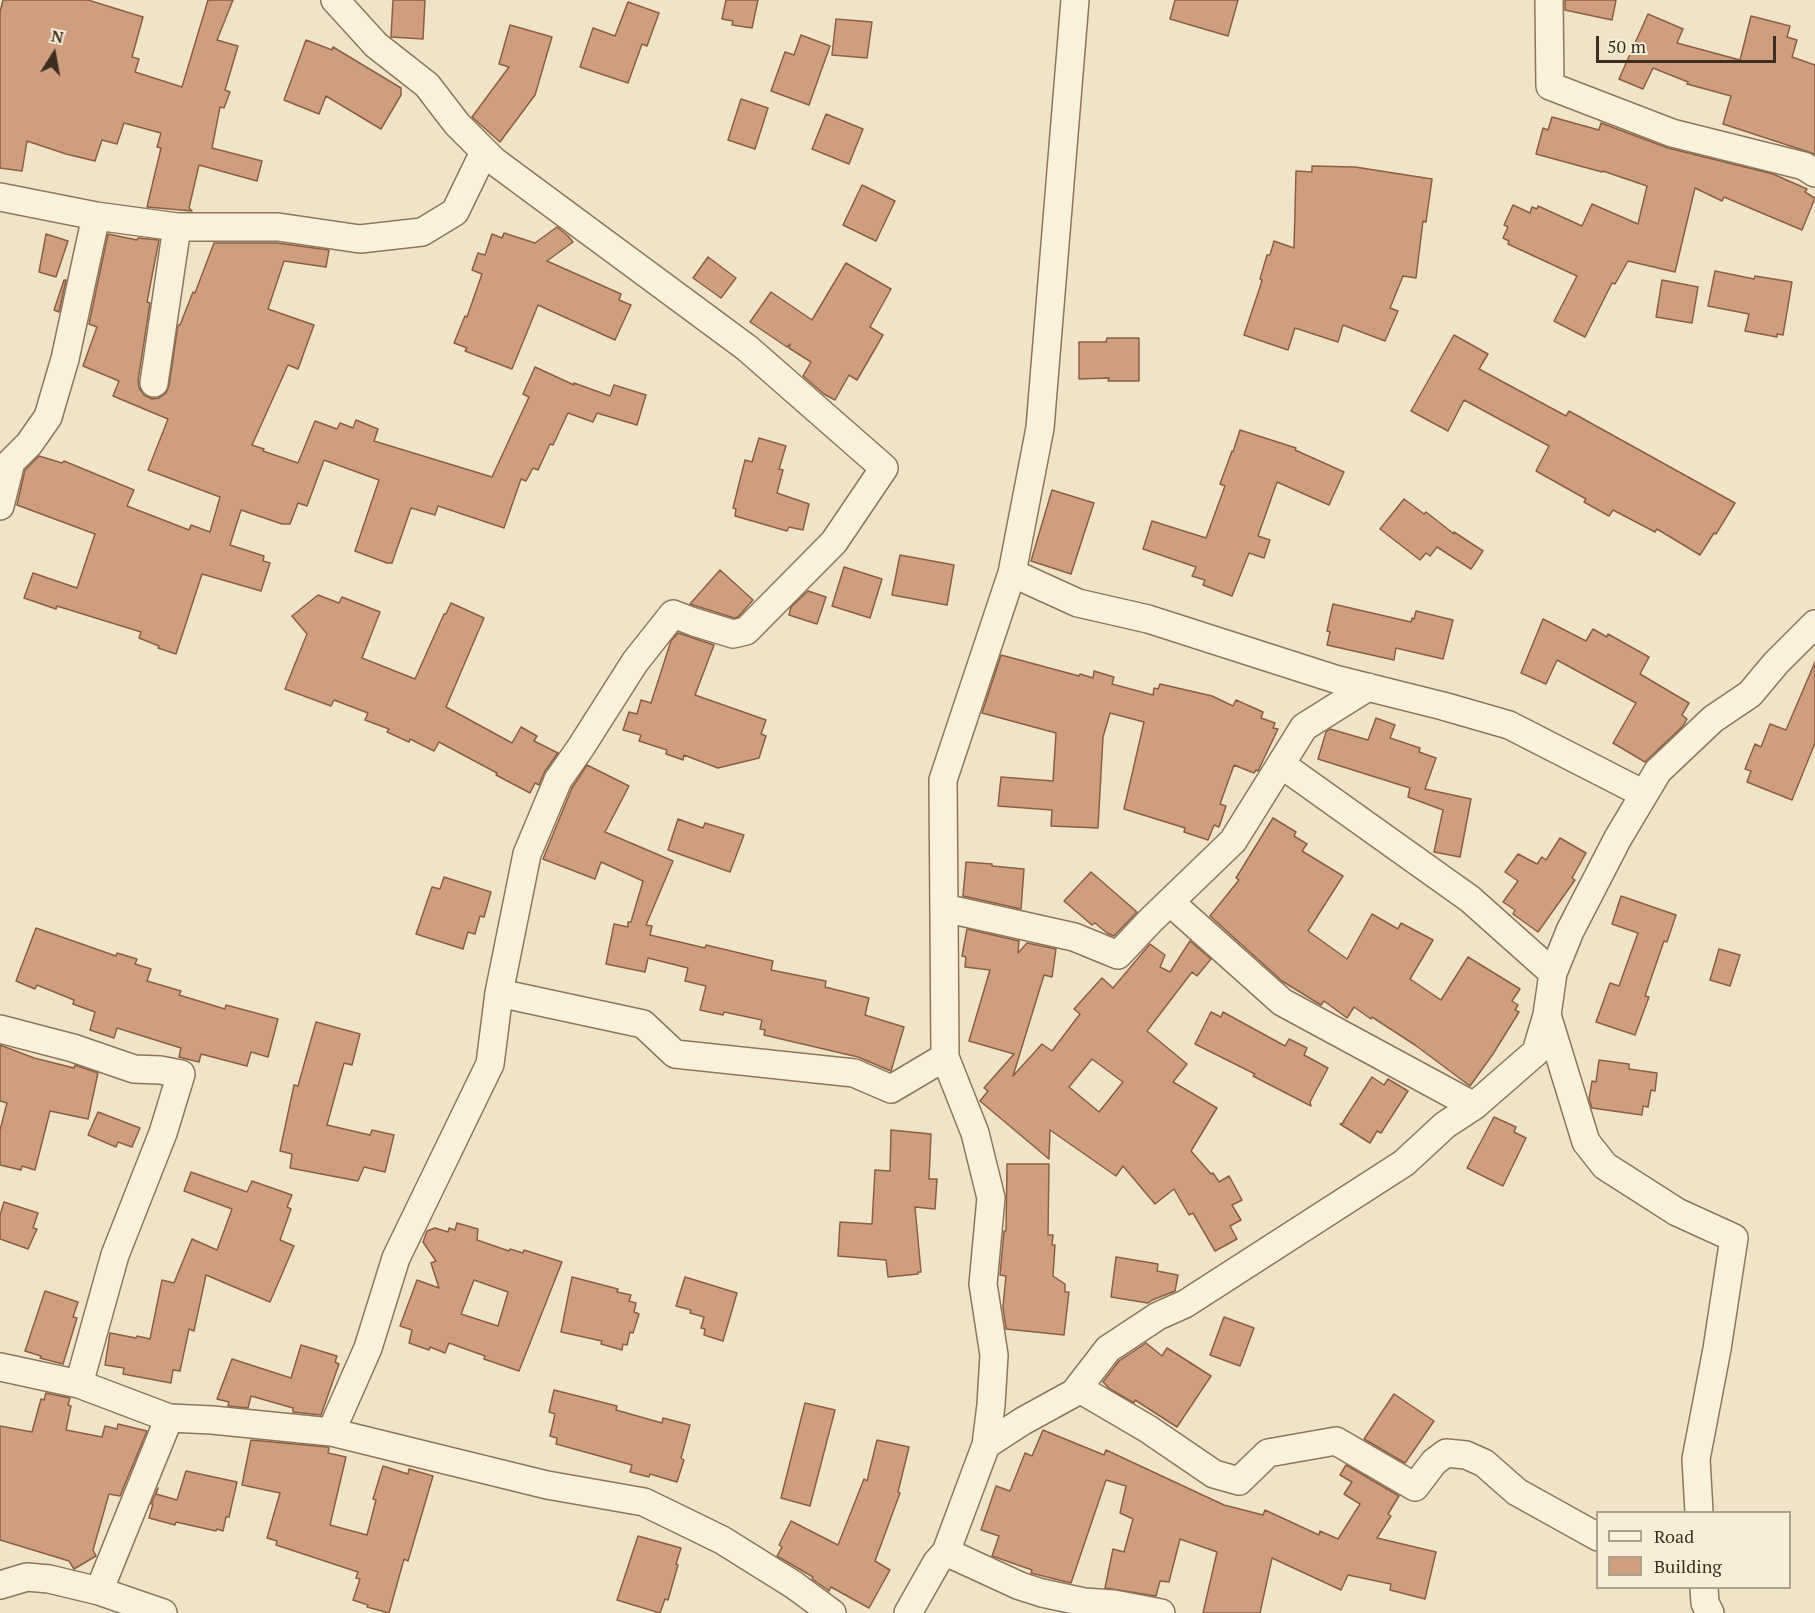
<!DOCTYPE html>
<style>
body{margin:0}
#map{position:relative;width:1815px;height:1613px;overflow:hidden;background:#f0e4c8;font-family:"PT Serif",serif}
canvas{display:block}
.legend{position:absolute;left:1596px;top:1511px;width:195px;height:78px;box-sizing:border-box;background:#f7eed8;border:2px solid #ada18e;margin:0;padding:8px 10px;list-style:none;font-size:18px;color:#3d2e20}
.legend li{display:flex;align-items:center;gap:12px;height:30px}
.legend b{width:30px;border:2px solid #ada18e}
.north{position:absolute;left:24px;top:24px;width:60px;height:60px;-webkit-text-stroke:4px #f7eed8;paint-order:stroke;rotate:11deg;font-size:16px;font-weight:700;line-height:24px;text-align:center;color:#3d2e20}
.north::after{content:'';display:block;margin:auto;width:21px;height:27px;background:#3d2e20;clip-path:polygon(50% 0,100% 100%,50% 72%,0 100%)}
.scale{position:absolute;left:1596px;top:36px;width:180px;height:27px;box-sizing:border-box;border:3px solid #3d2e20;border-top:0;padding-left:8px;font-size:18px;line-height:21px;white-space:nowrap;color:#3d2e20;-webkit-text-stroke:4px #f7eed8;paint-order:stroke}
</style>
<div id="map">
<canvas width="1815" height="1613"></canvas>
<ul class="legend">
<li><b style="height:8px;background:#faf1dc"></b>Road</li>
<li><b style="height:16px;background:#cf9f7d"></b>Building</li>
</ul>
<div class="north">N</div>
<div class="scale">50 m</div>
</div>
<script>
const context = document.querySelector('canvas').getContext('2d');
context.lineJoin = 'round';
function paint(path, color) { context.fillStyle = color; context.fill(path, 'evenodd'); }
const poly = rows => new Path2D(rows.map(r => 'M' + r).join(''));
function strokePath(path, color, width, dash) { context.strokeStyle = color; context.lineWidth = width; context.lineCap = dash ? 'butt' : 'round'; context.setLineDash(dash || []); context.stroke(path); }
const building = poly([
 [3,0,88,0,143,17,132,57,139,59,135,72,182,87,208,0,233,0,217,40,238,46,225,90,230,92,224,108,220,107,212,148,262,161,257,181,199,165,189,208,192,211,147,207,161,148,157,147,161,133,124,123,117,144,102,140,95,161,66,154,27,141,22,171,0,168,0,12,3,0],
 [393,0,425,0,423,39,391,37,393,0],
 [726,0,758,0,752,28,732,25,733,21,722,19,726,0],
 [1175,0,1238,0,1228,36,1170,19,1175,0],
 [1565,0,1616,0,1612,20,1565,10,1565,0],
 [628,2,659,13,647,46,642,44,628,83,580,67,593,28,615,36,628,2],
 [1648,14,1683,29,1677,43,1740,60,1751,16,1790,26,1787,37,1797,40,1792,57,1815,65,1815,154,1723,124,1731,96,1687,84,1688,82,1653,68,1643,89,1619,79,1648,14],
 [836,19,872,22,867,58,832,55,836,19],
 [510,25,552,37,535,95,500,142,472,117,509,67,499,64,510,25],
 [801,35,830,46,809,105,771,91,785,52,794,55,801,35],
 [306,40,332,50,333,47,401,88,401,95,381,129,326,96,319,114,284,100,306,40],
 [741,99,768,108,755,149,728,140,741,99],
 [826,114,863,129,849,164,812,149,826,114],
 [1552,117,1599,130,1601,123,1668,148,1773,174,1807,189,1805,192,1815,198,1802,230,1724,197,1722,201,1695,188,1675,272,1628,261,1615,284,1612,283,1585,337,1554,321,1577,276,1508,244,1509,241,1503,238,1508,227,1504,225,1513,205,1530,213,1532,207,1537,209,1538,206,1582,226,1592,204,1638,224,1647,186,1603,171,1602,172,1536,154,1543,128,1548,130,1552,117],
 [1312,166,1355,167,1432,179,1426,222,1423,221,1416,278,1403,276,1390,308,1398,311,1385,341,1343,325,1338,342,1295,328,1288,350,1244,335,1261,284,1262,280,1260,279,1267,255,1270,255,1274,241,1294,248,1296,171,1312,172,1312,166],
 [862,185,895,201,876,241,843,225,862,185],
 [557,227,568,236,573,242,547,261,621,294,619,300,631,305,615,340,538,305,512,369,465,351,467,348,454,343,465,316,467,317,482,274,472,270,478,253,485,255,492,234,502,238,504,233,535,243,557,227],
 [46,234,68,241,56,277,39,272,46,234],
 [108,234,137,240,138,238,159,240,147,302,150,303,138,381,139,388,144,395,152,399,159,398,166,393,169,386,178,325,180,325,193,292,195,293,214,243,277,243,329,250,326,267,284,261,268,309,314,325,298,369,288,365,252,445,264,449,263,451,298,463,315,421,337,429,340,423,353,428,356,420,378,429,374,441,492,477,529,397,523,394,535,367,574,385,574,383,610,396,614,385,646,395,637,425,597,413,593,422,568,413,553,445,550,444,538,470,533,468,526,481,521,479,504,528,438,506,435,515,411,508,392,563,387,563,355,551,379,480,324,460,307,506,298,503,290,524,282,524,241,510,230,545,264,556,263,561,270,563,261,591,202,574,176,654,158,648,159,646,139,638,141,632,57,606,56,609,24,598,33,573,77,588,95,534,17,505,25,470,39,456,62,463,64,461,134,490,127,506,189,530,191,525,210,532,220,497,148,470,168,419,113,396,119,381,83,366,97,327,89,324,108,234],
 [708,257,736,278,721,298,693,278,708,257],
 [846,263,891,289,870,327,883,335,857,380,849,375,835,400,824,394,803,376,811,362,789,348,790,344,787,347,750,322,771,292,812,320,846,263],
 [1715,271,1754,279,1755,276,1792,282,1783,335,1777,334,1777,337,1745,331,1749,314,1708,306,1715,271],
 [64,280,66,280,59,312,54,310,64,280],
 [1662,280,1698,287,1692,323,1656,317,1662,280],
 [1454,335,1488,354,1479,369,1566,416,1569,411,1735,503,1716,534,1714,533,1700,555,1657,529,1655,532,1613,510,1609,516,1584,502,1586,499,1536,471,1549,446,1464,400,1448,431,1411,411,1454,335],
 [1107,338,1139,338,1139,381,1108,381,1109,378,1079,379,1079,342,1106,342,1107,338],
 [1240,430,1296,448,1295,450,1344,472,1329,505,1277,482,1258,536,1270,540,1264,558,1249,553,1232,596,1203,585,1205,580,1192,576,1196,567,1143,549,1152,521,1206,538,1225,486,1220,484,1232,451,1233,452,1240,430],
 [759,438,786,446,779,469,783,470,777,493,809,504,803,530,789,527,787,531,735,516,736,509,733,508,745,460,752,462,759,438],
 [1052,490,1094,503,1071,574,1031,561,1052,490],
 [1404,499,1424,514,1426,512,1454,534,1454,532,1483,551,1471,569,1437,547,1430,556,1426,553,1420,560,1380,529,1404,499],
 [900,555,954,565,947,605,892,595,900,555],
 [844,567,882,579,870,618,832,606,844,567],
 [720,570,753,600,738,617,734,618,690,604,720,570],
 [808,591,826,597,817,624,789,615,791,607,808,591],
 [318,595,339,603,342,597,380,612,362,658,415,679,444,614,446,614,451,603,484,618,446,707,512,743,521,727,537,736,534,741,558,753,545,771,539,785,535,783,530,793,496,775,497,773,439,742,434,751,410,739,409,742,387,732,389,729,365,720,368,713,334,700,331,706,285,689,307,634,292,616,318,595],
 [1333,604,1411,622,1412,618,1414,619,1416,611,1453,620,1443,659,1396,648,1394,660,1327,645,1330,632,1327,631,1333,604],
 [1543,619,1586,641,1593,629,1607,637,1608,634,1649,657,1640,674,1689,703,1682,715,1687,719,1683,726,1645,762,1613,743,1636,703,1557,660,1546,684,1521,673,1543,619],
 [678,633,714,645,695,695,766,720,761,734,766,736,759,758,718,768,684,755,683,760,666,754,667,750,639,741,641,735,623,730,629,712,637,714,641,700,651,703,671,641,678,633],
 [1001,655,1079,676,1080,674,1093,678,1094,671,1114,677,1112,684,1153,695,1154,688,1158,689,1160,684,1212,696,1233,706,1236,700,1263,712,1261,718,1275,723,1273,728,1278,729,1258,771,1256,770,1254,773,1234,765,1220,804,1226,806,1219,827,1214,825,1208,840,1184,832,1185,828,1124,809,1144,722,1110,713,1103,737,1098,828,1051,826,1052,810,998,806,1001,777,1053,781,1056,733,982,713,1001,655],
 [1815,662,1815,743,1792,800,1747,782,1751,771,1745,769,1755,744,1761,747,1770,724,1786,730,1815,662],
 [1376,718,1395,725,1390,738,1420,748,1419,752,1436,758,1425,789,1471,799,1460,857,1434,852,1443,810,1408,797,1410,788,1318,759,1326,732,1330,729,1368,740,1376,718],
 [587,765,629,786,605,832,673,861,646,925,652,926,650,935,705,948,706,945,773,961,771,970,826,981,825,987,869,998,865,1015,904,1027,891,1071,858,1057,764,1035,765,1030,760,1029,762,1020,724,1012,723,1015,700,1010,706,986,685,981,688,968,648,958,645,972,606,964,614,924,628,927,628,922,631,922,643,881,601,862,595,879,543,859,572,788,587,765],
 [1273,818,1296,832,1294,836,1307,844,1302,851,1343,876,1308,931,1347,959,1372,914,1398,929,1401,923,1433,940,1410,979,1441,1000,1468,957,1520,989,1512,1001,1518,1005,1515,1010,1519,1012,1493,1054,1470,1086,1415,1045,1372,1017,1371,1019,1354,1007,1347,1018,1324,1001,1321,1005,1282,981,1210,916,1239,880,1236,878,1273,818],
 [678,819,703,828,705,823,744,835,730,872,668,850,678,819],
 [1560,838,1586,853,1572,878,1575,880,1538,932,1513,914,1515,910,1503,902,1518,881,1505,872,1518,854,1537,864,1542,857,1546,860,1560,838],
 [966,862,992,864,992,866,1024,869,1021,909,963,896,966,862],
 [1091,872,1137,912,1114,936,1107,933,1095,923,1092,925,1064,901,1091,872],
 [444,877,491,892,484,917,480,916,475,934,468,932,463,949,416,934,432,887,440,889,444,877],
 [1621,896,1676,915,1667,942,1664,941,1645,996,1649,997,1635,1035,1596,1022,1610,983,1619,986,1638,933,1612,924,1621,896],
 [36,928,116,956,117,953,137,959,135,964,151,969,147,981,181,991,179,995,225,1009,226,1005,278,1019,268,1057,251,1052,247,1066,201,1054,199,1062,179,1057,181,1048,117,1028,114,1038,90,1030,95,1012,73,1004,74,1000,37,985,35,989,16,981,36,928],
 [967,929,1019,941,1018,953,1027,943,1056,949,1052,977,1044,975,1013,1076,1042,1044,1052,1051,1080,1014,1074,1009,1102,978,1113,988,1150,944,1165,955,1160,967,1170,972,1190,941,1211,959,1197,976,1192,972,1147,1031,1187,1064,1173,1082,1217,1108,1191,1151,1211,1174,1213,1173,1219,1182,1229,1176,1242,1200,1232,1205,1241,1220,1230,1226,1237,1239,1215,1251,1193,1213,1189,1215,1174,1189,1155,1204,1123,1166,1116,1176,1050,1130,1049,1159,980,1101,988,1091,984,1088,1014,1054,969,1041,990,970,965,967,966,957,962,956,967,929],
 [1092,1059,1123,1082,1099,1112,1069,1087,1092,1059],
 [1719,949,1740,955,1730,986,1710,980,1719,949],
 [1211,1012,1221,1017,1223,1012,1285,1046,1289,1039,1307,1048,1304,1055,1328,1068,1310,1102,1311,1106,1253,1076,1255,1074,1195,1044,1211,1012],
 [316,1022,360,1034,352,1065,344,1063,327,1125,370,1135,372,1130,394,1135,385,1172,364,1167,358,1181,290,1168,292,1154,280,1151,294,1085,298,1086,316,1022],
 [0,1045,34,1058,74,1068,75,1065,98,1073,88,1119,50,1111,35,1170,22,1166,21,1170,0,1165,0,1130,7,1103,0,1101,0,1045],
 [1599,1060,1629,1064,1629,1069,1657,1073,1655,1091,1651,1090,1648,1107,1643,1106,1642,1115,1592,1108,1589,1099,1592,1081,1596,1082,1599,1060],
 [1372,1077,1384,1085,1388,1079,1408,1091,1381,1133,1377,1131,1370,1143,1340,1124,1344,1123,1343,1122,1372,1077],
 [98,1112,140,1128,132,1147,118,1142,116,1147,88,1135,98,1112],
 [1494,1117,1516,1127,1514,1132,1526,1138,1503,1186,1467,1168,1494,1117],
 [891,1130,931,1134,929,1179,937,1179,935,1209,915,1207,921,1272,918,1272,918,1274,888,1277,886,1260,838,1256,840,1222,872,1224,875,1170,890,1171,891,1130],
 [1007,1164,1049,1164,1048,1235,1053,1235,1052,1245,1055,1245,1053,1276,1065,1284,1065,1292,1069,1292,1064,1335,1006,1329,1003,1307,1006,1276,1000,1275,1004,1231,1006,1231,1007,1164],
 [191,1172,247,1192,252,1181,292,1195,287,1207,291,1209,280,1240,294,1246,270,1302,206,1275,194,1331,189,1329,180,1371,173,1370,171,1383,123,1374,124,1368,105,1365,110,1333,136,1338,137,1336,150,1339,162,1280,174,1283,192,1239,217,1250,232,1209,184,1191,191,1172],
 [4,1202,38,1213,33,1228,37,1229,28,1249,0,1239,0,1215,4,1202],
 [457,1223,478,1229,477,1240,509,1251,510,1249,523,1253,524,1250,562,1262,519,1371,484,1359,485,1356,449,1343,445,1353,430,1347,429,1350,409,1343,412,1330,400,1326,417,1280,439,1288,431,1263,436,1261,423,1242,427,1231,435,1228,448,1232,449,1228,455,1230,457,1223],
 [474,1280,508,1292,498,1326,461,1314,474,1280],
 [1116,1257,1158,1264,1157,1271,1178,1275,1175,1291,1152,1300,1148,1303,1111,1297,1116,1257],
 [572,1277,618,1289,617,1292,631,1295,629,1301,636,1303,634,1312,639,1314,633,1333,630,1332,627,1345,623,1344,622,1350,601,1344,602,1341,561,1332,572,1277],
 [685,1277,737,1293,723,1341,704,1335,705,1329,701,1328,704,1317,690,1313,691,1310,676,1306,685,1277],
 [45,1291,78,1302,73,1317,77,1318,63,1364,40,1358,41,1356,25,1351,45,1291],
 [1224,1317,1254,1328,1240,1366,1210,1355,1224,1317],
 [1146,1343,1162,1356,1167,1348,1211,1376,1177,1427,1135,1400,1134,1403,1110,1389,1103,1382,1119,1361,1146,1343],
 [301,1345,337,1356,335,1362,339,1364,321,1415,293,1412,293,1408,251,1396,248,1408,228,1406,229,1402,217,1399,232,1359,291,1378,301,1345],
 [554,1390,617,1406,616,1410,662,1423,663,1418,690,1425,681,1458,684,1460,677,1482,650,1474,649,1477,630,1472,632,1465,556,1444,557,1438,550,1436,555,1414,549,1412,554,1390],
 [46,1393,70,1398,68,1405,71,1406,66,1430,102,1437,105,1426,117,1429,118,1424,147,1431,120,1496,109,1494,93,1550,96,1556,74,1569,69,1561,0,1540,0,1426,32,1432,41,1399,44,1400,46,1393],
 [1394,1394,1434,1421,1405,1463,1364,1439,1394,1394],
 [805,1403,835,1410,810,1506,781,1498,805,1403],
 [1043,1430,1104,1455,1106,1450,1224,1505,1263,1515,1265,1510,1319,1535,1320,1531,1338,1539,1360,1504,1344,1494,1352,1482,1340,1475,1346,1465,1399,1496,1388,1514,1391,1516,1377,1538,1436,1552,1425,1599,1390,1590,1391,1584,1348,1575,1341,1590,1272,1558,1260,1613,1203,1613,1217,1552,1180,1539,1169,1582,1160,1581,1156,1596,1105,1588,1113,1549,1124,1552,1133,1519,1120,1513,1126,1486,1106,1480,1071,1583,1031,1573,1032,1570,995,1557,992,1556,999,1536,981,1530,996,1486,1010,1491,1025,1453,1032,1456,1043,1430],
 [251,1440,327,1447,329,1448,328,1453,346,1457,330,1525,367,1535,376,1500,373,1499,383,1466,408,1474,409,1469,433,1476,408,1561,404,1559,389,1613,367,1607,368,1605,353,1600,360,1579,356,1578,358,1572,276,1545,277,1541,267,1538,280,1493,242,1485,251,1440],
 [877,1440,909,1447,898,1492,900,1493,875,1561,890,1570,869,1608,831,1587,829,1591,828,1590,812,1579,813,1577,777,1556,782,1547,779,1545,791,1521,838,1545,864,1479,867,1481,877,1440],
 [186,1471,237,1482,229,1517,226,1517,223,1531,217,1529,216,1531,176,1522,175,1525,149,1518,153,1504,151,1504,158,1488,156,1494,177,1500,186,1471],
 [638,1536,681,1548,676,1564,678,1565,668,1600,665,1599,660,1613,617,1600,638,1536]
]);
paint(building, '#cf9f7d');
strokePath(building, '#8d5f41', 1.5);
const street = poly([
 [1549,0,1550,86,1672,133,1804,166,1815,173],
 [0,197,96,216,177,227,278,227,360,239,422,232,455,212,484,152],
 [154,383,177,227],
 [0,506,11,462,29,444,48,417,65,359,96,216],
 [1012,573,1078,603,1148,619,1335,679,1443,706,1509,725,1644,794],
 [1282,765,1470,899,1553,973],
 [1170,902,1282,1002,1474,1106],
 [944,908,1074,937,1118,955,1151,920,1233,841,1304,727,1368,687],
 [499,993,643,1024,675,1054,854,1073,891,1089,945,1057],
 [1547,1015,1586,1142,1605,1166,1677,1212,1734,1238,1717,1349,1696,1459,1699,1512],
 [0,1029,73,1048,134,1069,160,1070,181,1074,163,1133,115,1255,79,1384],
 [0,1367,79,1384,169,1418,212,1420,331,1432,547,1485,644,1502,722,1540,794,1585,832,1613],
 [1078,1388,1148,1429,1214,1474,1239,1481,1268,1453,1336,1441,1415,1487,1434,1462,1446,1453,1466,1455,1484,1463,1517,1492,1598,1537],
 [331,1432,368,1348,396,1258,490,1064,499,993,527,854,558,780,581,747,635,662,673,614,694,622,733,634,746,631,834,542,884,468,747,348,494,161,457,124,427,85,376,45,335,0],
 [986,1445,1023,1421,1074,1393,1108,1349,1158,1316,1185,1304,1404,1163,1445,1125,1474,1106,1536,1052,1547,1015,1553,973,1570,931,1618,838,1658,771,1713,719,1750,694,1776,663,1815,624],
 [946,1552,1020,1586,1042,1593,1084,1602,1114,1604,1161,1613],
 [0,1585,27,1577,49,1579,99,1591,163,1613],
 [1704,1588,1705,1603,1710,1613],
 [99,1591,169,1418],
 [908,1613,937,1562,946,1552,986,1445,991,1405,994,1355,983,1284,991,1198,975,1133,945,1057,943,780,1012,573,1040,428,1075,0]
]);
strokePath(street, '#8d765c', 30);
strokePath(street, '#faf1dc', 27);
</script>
